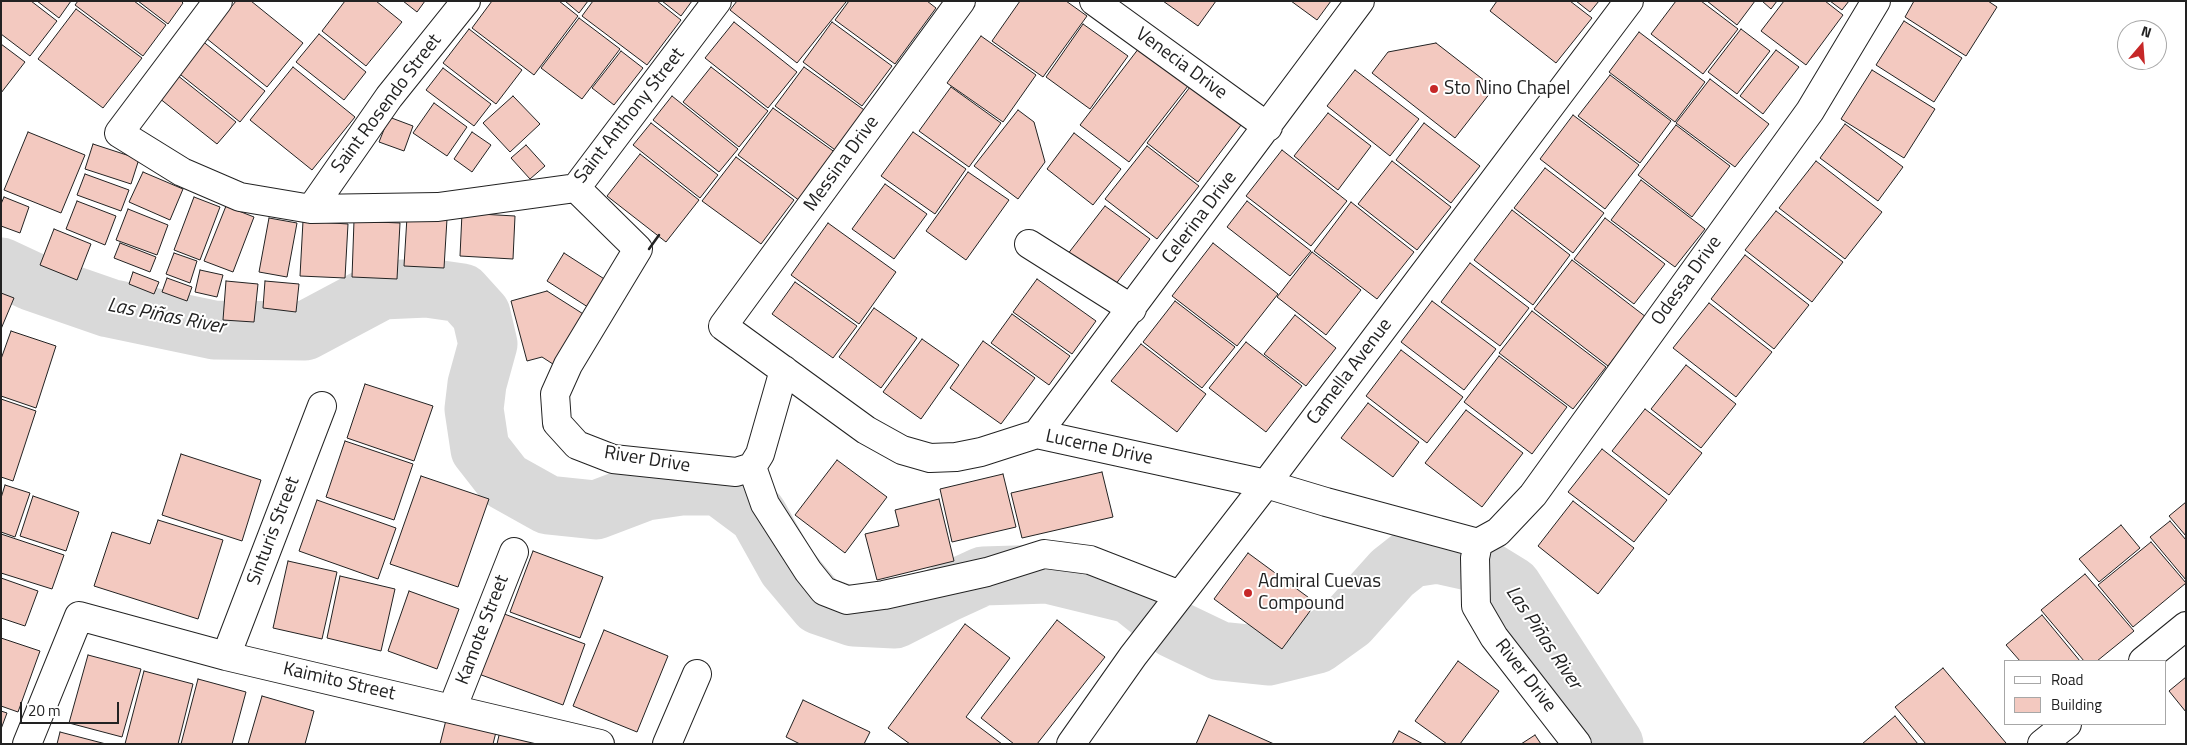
<!DOCTYPE html>
<meta charset="utf-8">
<style>
body{margin:0}
#map{position:relative;width:2187px;height:745px;overflow:hidden;background:#fff;font-family:"Titillium Web",sans-serif}
canvas{display:block}
.frame{position:absolute;inset:0;border:2px solid #222;pointer-events:none}
.legend{position:absolute;left:2004px;top:660px;width:162px;height:65px;box-sizing:border-box;background:#fff;border:1px solid #a7a7a7;margin:0;padding:6px 9px;list-style:none;font-size:15px;color:#222}
.legend li{display:flex;align-items:center;gap:10px;height:25px}
.legend b{width:25px;border:1px solid #a7a7a7}
.north{position:absolute;left:2117px;top:20px;width:50px;height:50px;box-sizing:border-box;background:#fff;border:1px solid #a7a7a7;border-radius:50%;rotate:18deg;font-size:14px;font-weight:700;line-height:20px;text-align:center;color:#222}
.north::after{content:'';display:block;margin:auto;width:18px;height:22px;background:#c62828;clip-path:polygon(50% 0,100% 100%,50% 72%,0 100%)}
.scale{position:absolute;left:20px;top:702px;width:99px;height:22px;box-sizing:border-box;border:2px solid #222;border-top:0;padding-left:6px;font-size:15px;line-height:18px;white-space:nowrap;color:#222;-webkit-text-stroke:4px #fff;paint-order:stroke}
</style>
<div id="map">
<canvas width="2187" height="745"></canvas>
<div class="frame"></div>
<ul class="legend">
<li><b style="height:6px;background:#fff"></b>Road</li>
<li><b style="height:14px;background:#f3c9c0"></b>Building</li>
</ul>
<div class="north">N</div>
<div class="scale">20 m</div>
</div>
<script>
const context = document.querySelector('canvas').getContext('2d');
context.lineJoin = 'round';
const poly = rows => new Path2D(rows.map(r => 'M' + r).join(''));
function strokePath(path, color, width, dash) { context.strokeStyle = color; context.lineWidth = width; context.lineCap = dash ? 'butt' : 'round'; context.setLineDash(dash || []); context.stroke(path); }
function paint(path, color) { context.fillStyle = color; context.fill(path, 'evenodd'); }
function drawText(font, color, halo, rows, align = 'center') {
  context.font = font + ' "Titillium Web",sans-serif'; context.lineWidth = 4; context.setLineDash([]); context.textBaseline = 'middle'; context.strokeStyle = halo; context.fillStyle = color; for (const [text, x, y, turn = 0] of rows) {
    context.save(); context.translate(x, y); context.rotate((+turn || 0) * Math.PI / 180); context.textAlign = isNaN(turn) ? turn : align; if (halo) context.strokeText(text, 0, 0); context.fillText(text, 0, 0); context.restore();
  }
}
strokePath(poly([
 [1,267,31,281,109,308,214,330,305,331,382,290,427,288,462,293,481,314,488,344,477,384,474,409,480,449,505,481,548,505,596,510,646,491,681,486,719,486,758,515,787,567,819,605,854,617,895,619,946,593,983,576,1048,574,1130,594,1174,629,1220,651,1268,656,1317,644,1349,621,1392,573,1411,558,1437,554,1473,562,1512,586,1614,744]
]), '#d9d9d9', 59);
const building = poly([
 [1,1,31,1,57,21,30,56,1,34,1,1],
 [37,1,71,1,59,18,37,1],
 [78,1,134,1,166,25,143,56,75,5,78,1],
 [138,1,181,1,183,3,168,24,138,1],
 [236,1,251,1,303,43,267,87,206,38,236,1],
 [345,1,376,1,402,22,366,66,322,31,345,1],
 [403,1,425,1,417,12,403,1],
 [492,1,559,1,578,16,534,75,472,28,492,1],
 [565,1,588,1,579,13,565,1],
 [593,1,657,1,681,20,647,65,582,16,593,1],
 [662,1,692,1,681,16,662,1],
 [737,1,845,1,846,2,797,63,730,10,737,1],
 [849,1,927,1,936,8,895,64,835,20,849,1],
 [1020,1,1066,1,1087,16,1043,77,992,41,1020,1],
 [1163,1,1216,1,1198,26,1163,1],
 [1291,1,1331,1,1317,20,1291,1],
 [1497,1,1570,1,1592,18,1556,63,1490,11,1497,1],
 [1576,1,1599,1,1590,12,1576,1],
 [1676,1,1701,1,1738,29,1703,74,1651,34,1676,1],
 [1707,1,1755,1,1737,25,1707,1],
 [1762,1,1777,1,1771,9,1762,1],
 [1784,1,1825,1,1843,15,1806,65,1761,31,1784,1],
 [1830,1,1849,1,1842,10,1830,1],
 [1914,1,1988,1,1997,7,1966,56,1905,17,1914,1],
 [76,9,142,58,103,108,38,59,76,9],
 [579,18,620,49,582,99,541,68,579,18],
 [1904,21,1962,58,1934,102,1876,65,1904,21],
 [734,22,797,72,768,108,705,58,734,22],
 [832,22,892,66,862,106,803,62,832,22],
 [1083,24,1128,56,1090,109,1046,77,1083,24],
 [469,29,522,70,496,104,443,63,469,29],
 [1741,29,1770,51,1737,94,1708,72,1741,29],
 [1639,32,1705,82,1675,122,1609,72,1639,32],
 [319,34,366,72,344,100,296,62,319,34],
 [981,36,1036,75,1003,122,947,83,981,36],
 [201,40,265,91,240,122,176,71,201,40],
 [1436,43,1494,88,1455,138,1372,73,1388,52,1436,43],
 [1,44,25,62,1,93,1,44],
 [1139,48,1188,86,1129,162,1080,125,1139,48],
 [1776,50,1799,67,1763,114,1740,96,1776,50],
 [621,51,643,68,614,105,592,88,621,51],
 [293,67,355,117,312,170,250,120,293,67],
 [711,67,768,111,739,147,683,102,711,67],
 [804,67,867,112,838,152,775,106,804,67],
 [443,68,491,104,474,126,426,90,443,68],
 [1355,70,1419,119,1390,156,1327,106,1355,70],
 [1872,70,1935,109,1904,158,1841,119,1872,70],
 [177,75,236,122,217,144,159,98,177,75],
 [1610,75,1671,121,1640,163,1578,116,1610,75],
 [1710,79,1769,124,1735,167,1676,123,1710,79],
 [951,87,1001,123,969,167,919,131,951,87],
 [1190,87,1241,125,1198,182,1147,143,1190,87],
 [513,96,540,124,510,152,483,123,513,96],
 [672,96,738,149,719,172,653,120,672,96],
 [434,103,467,127,447,156,413,133,434,103],
 [773,108,836,153,800,201,738,155,773,108],
 [1018,110,1034,122,1045,162,1018,199,974,166,1018,110],
 [1328,113,1371,146,1338,190,1294,156,1328,113],
 [1573,115,1639,165,1605,209,1540,159,1573,115],
 [389,117,413,126,404,151,379,142,389,117],
 [651,123,718,175,700,198,633,145,651,123],
 [1424,123,1480,166,1451,203,1396,160,1424,123],
 [1845,124,1903,167,1878,201,1820,158,1845,124],
 [1676,125,1730,166,1692,217,1638,175,1676,125],
 [28,132,85,155,61,213,4,190,28,132],
 [472,132,491,145,472,172,454,159,472,132],
 [913,132,966,169,935,214,881,176,913,132],
 [1074,133,1121,169,1093,205,1047,169,1074,133],
 [93,144,139,159,131,184,85,169,93,144],
 [526,145,545,166,530,179,511,158,526,145],
 [1147,146,1199,186,1157,239,1105,199,1147,146],
 [1282,150,1347,201,1311,246,1246,196,1282,150],
 [640,154,699,200,666,242,607,196,640,154],
 [736,157,794,200,761,244,702,201,736,157],
 [1392,161,1451,207,1417,250,1358,204,1392,161],
 [1816,161,1882,212,1845,259,1779,208,1816,161],
 [1545,168,1604,213,1573,253,1514,208,1545,168],
 [143,172,183,189,170,220,129,202,143,172],
 [968,172,1009,200,966,260,926,231,968,172],
 [85,174,129,190,121,211,77,195,85,174],
 [1641,180,1705,229,1675,267,1611,220,1641,180],
 [885,184,927,214,894,259,852,229,885,184],
 [4,197,29,207,20,233,1,226,1,204,4,197],
 [194,197,220,207,200,260,174,250,194,197],
 [77,201,116,216,105,245,66,229,77,201],
 [1247,201,1311,251,1290,276,1227,227,1247,201],
 [1351,202,1414,252,1377,299,1314,251,1351,202],
 [226,206,254,217,233,272,204,261,226,206],
 [1105,206,1150,239,1112,289,1067,255,1105,206],
 [128,209,168,225,157,255,116,240,128,209],
 [1512,210,1570,255,1533,305,1474,260,1512,210],
 [1776,211,1843,262,1812,302,1745,250,1776,211],
 [462,213,515,216,513,259,460,256,462,213],
 [407,217,447,219,444,268,404,266,407,217],
 [269,218,297,223,287,277,259,272,269,218],
 [1605,218,1665,264,1634,304,1574,259,1605,218],
 [303,221,348,224,345,278,300,276,303,221],
 [354,221,400,223,397,279,352,277,354,221],
 [828,223,896,272,859,324,791,275,828,223],
 [54,229,91,244,77,280,40,265,54,229],
 [120,243,156,257,150,272,114,258,120,243],
 [1213,243,1278,294,1237,346,1172,296,1213,243],
 [1312,252,1361,290,1326,335,1277,297,1312,252],
 [174,253,197,261,190,283,166,274,174,253],
 [564,253,609,282,591,309,547,281,564,253],
 [1745,255,1809,305,1774,349,1711,299,1745,255],
 [1572,260,1646,317,1608,366,1534,309,1572,260],
 [1470,263,1529,308,1500,346,1441,302,1470,263],
 [200,270,223,275,217,297,195,292,200,270],
 [133,272,159,282,154,294,129,284,133,272],
 [167,278,192,287,187,301,162,292,167,278],
 [1037,279,1096,321,1072,354,1013,312,1037,279],
 [226,281,258,284,254,322,223,320,226,281],
 [265,281,299,284,296,312,263,308,265,281],
 [795,282,857,326,833,358,772,314,795,282],
 [547,291,588,317,556,366,542,357,527,361,511,301,547,291],
 [1,293,14,298,1,329,1,293],
 [1175,301,1235,347,1202,388,1143,342,1175,301],
 [1432,301,1496,349,1464,390,1401,342,1432,301],
 [1709,303,1772,352,1736,397,1673,348,1709,303],
 [874,308,917,338,881,388,839,357,874,308],
 [1532,311,1606,367,1573,409,1499,353,1532,311],
 [1012,314,1070,356,1049,385,991,343,1012,314],
 [1295,315,1336,348,1306,386,1264,354,1295,315],
 [11,331,56,346,36,408,1,396,1,359,11,331],
 [922,339,959,365,921,419,883,392,922,339],
 [983,341,1035,378,1001,424,950,388,983,341],
 [1246,342,1302,386,1266,432,1209,388,1246,342],
 [1141,344,1206,394,1177,432,1111,381,1141,344],
 [1401,350,1463,397,1427,443,1366,396,1401,350],
 [1499,356,1567,407,1532,454,1464,402,1499,356],
 [1686,365,1736,404,1701,448,1651,409,1686,365],
 [365,384,433,406,414,461,347,438,365,384],
 [1,399,36,411,13,481,1,477,1,399],
 [1368,403,1419,442,1393,477,1341,438,1368,403],
 [1645,409,1702,453,1669,495,1612,451,1645,409],
 [1466,410,1523,453,1482,507,1425,463,1466,410],
 [345,441,413,464,394,520,326,497,345,441],
 [1602,449,1667,500,1634,542,1568,492,1602,449],
 [181,454,261,480,242,541,162,515,181,454],
 [837,460,887,497,845,553,795,515,837,460],
 [1102,472,1113,517,1022,538,1011,493,1102,472],
 [1003,474,1016,527,952,542,940,489,1003,474],
 [421,476,489,499,458,587,390,564,421,476],
 [5,485,30,493,15,537,1,532,1,498,5,485],
 [33,496,79,512,66,551,20,536,33,496],
 [939,499,954,561,877,580,865,534,899,526,895,510,939,499],
 [317,500,396,528,378,579,299,551,317,500],
 [1573,501,1634,548,1598,594,1538,546,1573,501],
 [2186,502,2186,536,2169,516,2186,502],
 [158,520,223,540,198,619,94,586,112,532,150,544,158,520],
 [2170,521,2186,540,2186,580,2150,537,2170,521],
 [2121,525,2140,548,2099,582,2079,559,2121,525],
 [1,534,64,555,52,589,1,573,1,534],
 [2151,542,2186,583,2133,627,2098,585,2151,542],
 [533,551,603,577,580,638,510,612,533,551],
 [1248,553,1316,603,1282,649,1214,599,1248,553],
 [288,561,337,572,322,639,273,628,288,561],
 [2085,574,2134,631,2097,661,2084,661,2041,610,2085,574],
 [340,576,395,589,381,651,327,638,340,576],
 [1,578,38,591,25,626,1,618,1,578],
 [409,591,459,609,437,669,388,651,409,591],
 [499,612,585,644,563,705,476,673,499,612],
 [2042,615,2080,661,2020,661,2006,645,2042,615],
 [1057,620,1105,657,1037,744,1014,744,981,718,1057,620],
 [965,624,1010,658,966,717,1002,744,910,744,888,728,965,624],
 [604,630,668,656,637,732,573,706,604,630],
 [1,638,40,651,18,712,1,706,1,638],
 [88,655,141,669,122,737,69,723,88,655],
 [1458,661,1499,691,1460,744,1447,744,1415,721,1458,661],
 [1943,668,2006,743,2005,744,1926,744,1895,707,1943,668],
 [144,671,193,684,178,744,125,744,144,671],
 [2186,677,2186,712,2169,691,2186,677],
 [198,679,246,692,232,744,181,744,198,679],
 [262,696,314,711,305,744,248,744,262,696],
 [803,700,870,732,864,744,800,744,786,737,803,700],
 [1,711,7,713,1,729,1,711],
 [1209,715,1274,744,1196,744,1209,715],
 [447,716,497,728,493,744,440,744,447,716],
 [1895,716,1918,744,1862,744,1895,716],
 [500,731,551,744,497,744,500,731],
 [1399,731,1423,744,1392,744,1399,731],
 [60,732,106,744,57,744,60,732],
 [1535,735,1541,744,1521,744,1535,735]
]);
paint(building, '#f3c9c0');
strokePath(building, '#222', 1);
const street = poly([
 [218,1,119,133,182,172,240,197,311,209,438,207,576,188,717,1],
 [961,1,723,326,866,430,902,450,930,458,956,457,981,452,1037,434,1266,484,1326,502,1478,543],
 [1094,1,1268,127],
 [576,188,638,249,568,365,555,394,557,423,577,445,613,459,736,472,752,467,760,454,784,370],
 [311,209,389,97,466,1],
 [1029,244,1132,309],
 [1037,434,1360,1],
 [752,467,765,504,808,571,824,591,847,600,884,595,987,572,1044,554,1090,560,1180,595],
 [1478,543,1498,532,1533,495,1810,111,1876,1],
 [1478,543,1475,558,1476,606,1494,637,1577,744],
 [226,656,322,406],
 [2143,661,2186,626],
 [452,709,514,552],
 [27,744,79,616,226,656,600,744],
 [667,744,697,674],
 [1071,744,1133,656,1266,484,1629,1],
 [2042,744,2067,724]
]);
strokePath(street, '#222', 30);
strokePath(street, '#fff', 28);
strokePath(poly([
 [649,249,659,235]
]), '#222', 2.5);
for (const [x, y, r, color] of [
 [1434,89,5,"#c62828"],
 [1248,593,5,"#c62828"]
]) { const dot = new Path2D(); dot.arc(x, y, r, 0, 2 * Math.PI); context.fillStyle = color; context.fill(dot); strokePath(dot, '#fff', 2); }
drawText('19px', '#222', '#fff', [
 ["Venecia Drive",1181,64,36],
 ["Saint Rosendo Street",387,104,-53],
 ["Saint Anthony Street",630,116,-52],
 ["Messina Drive",842,164,-54],
 ["Celerina Drive",1200,218,-53],
 ["Odessa Drive",1687,281,-54],
 ["Camella Avenue",1350,372,-53],
 ["Lucerne Drive",1099,448,12],
 ["River Drive",647,460,9],
 ["Sinturis Street",274,531,-69],
 ["Kamote Street",483,630,-69],
 ["River Drive",1525,676,52],
 ["Kaimito Street",339,682,13]
]);
drawText('19px', '#222', '#fff', [
 ["Sto Nino Chapel",1444,89],
 ["Admiral Cuevas",1258,582],
 ["Compound",1258,604]
], 'left');
drawText('italic 20px', '#222', '#fff', [
 ["Las Piñas River",166,317,11],
 ["Las Piñas River",1543,638,56]
]);
</script>
